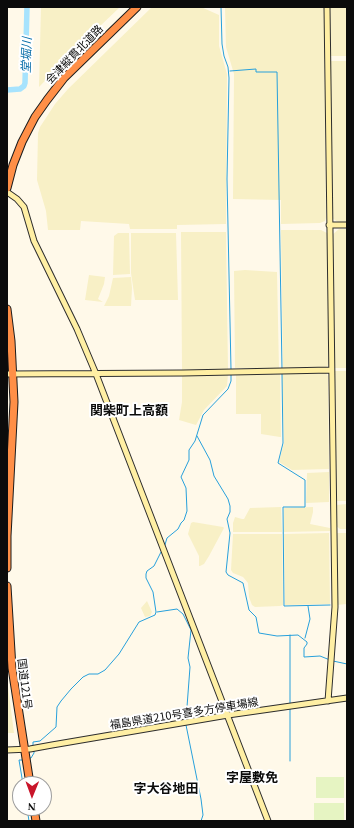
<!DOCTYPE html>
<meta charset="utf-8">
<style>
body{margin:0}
#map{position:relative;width:354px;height:828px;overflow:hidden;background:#fff9e9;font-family:Georgia,serif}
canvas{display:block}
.frame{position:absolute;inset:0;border:8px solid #0b0b0b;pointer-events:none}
.north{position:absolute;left:12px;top:776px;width:40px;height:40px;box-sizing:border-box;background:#fff;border:1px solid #9d9d9d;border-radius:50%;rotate:181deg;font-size:11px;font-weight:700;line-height:16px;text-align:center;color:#0b0b0b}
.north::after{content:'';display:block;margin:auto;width:14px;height:18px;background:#c9152a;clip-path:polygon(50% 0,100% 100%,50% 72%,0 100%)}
</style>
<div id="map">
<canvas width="354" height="828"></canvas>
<div class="frame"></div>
<div class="north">N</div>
</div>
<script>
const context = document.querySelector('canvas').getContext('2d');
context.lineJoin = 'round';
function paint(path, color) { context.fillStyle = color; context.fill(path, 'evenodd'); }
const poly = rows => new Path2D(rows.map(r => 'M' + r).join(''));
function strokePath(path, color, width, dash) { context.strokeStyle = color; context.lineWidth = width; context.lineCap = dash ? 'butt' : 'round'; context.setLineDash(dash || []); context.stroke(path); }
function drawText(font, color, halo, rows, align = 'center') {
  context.font = font + ' Georgia,"Noto Sans JP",serif'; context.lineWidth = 4; context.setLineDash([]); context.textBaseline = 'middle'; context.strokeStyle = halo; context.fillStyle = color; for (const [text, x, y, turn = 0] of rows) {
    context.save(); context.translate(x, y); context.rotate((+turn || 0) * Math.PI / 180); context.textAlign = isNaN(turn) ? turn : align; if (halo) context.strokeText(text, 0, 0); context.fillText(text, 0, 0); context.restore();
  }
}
paint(poly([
 [41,7,120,7,97,29,95,28,93,29,92,32,39,87],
 [152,7,201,7,219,15,219,46,227,74,226,224,177,225,177,229,130,229,129,224,81,221,80,230,48,230,46,211,37,180,38,133,40,127,55,104,68,89],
 [225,7,324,7,326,218,325,221,320,223,281,224,281,200,233,199,234,74,226,47],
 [329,7,347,7,347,56,330,56],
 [330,61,347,61,347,222,338,222,332,218],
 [339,229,347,229,347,368,334,368,332,235],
 [281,230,321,230,327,233,329,365,324,368,283,369],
 [181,232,226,232,228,370,182,370],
 [118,233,129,233,130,274,113,275,114,236],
 [131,233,176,233,178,300,135,300,131,273],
 [245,270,277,272,279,369,235,368,234,271],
 [89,275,105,277,104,284,98,299,103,302,85,300],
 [131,277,132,288,131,306,104,306,109,296,113,278],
 [334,371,347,371,347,501,336,501],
 [325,372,328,376,329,469,292,470,279,462,284,443,282,373],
 [228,374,227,386,204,410,196,425,179,420,182,402,182,375],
 [280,374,281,437,280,437,261,434,261,414,236,414,236,375],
 [329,472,329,502,306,503,307,473],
 [347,504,347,529,340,529,335,525,335,505],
 [281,507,282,532,233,532,233,523,235,517,242,519,244,519,250,508],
 [313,507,313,512,310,524,330,528,330,531,284,532,284,508],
 [193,522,223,527,224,528,209,556,204,564,200,566,199,566,199,556,188,534,191,523],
 [329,533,330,604,285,605,284,534],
 [335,533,347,533,347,604,336,605],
 [233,534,282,534,283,605,280,606,255,607,252,605,249,597,248,583,243,577,233,573,231,570],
 [147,601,152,612,150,616,145,617,141,608],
 [7,679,14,733,7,733]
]), '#f8f0c6');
paint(poly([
 [316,777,344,777,344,798,316,798],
 [314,803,344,803,344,821,314,821]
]), '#e6f4c2');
strokePath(poly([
 [221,7,222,44,224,56,228,67,229,78,227,179,231,369],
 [230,71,256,69,256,72,277,72,282,369],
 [282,374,283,443,278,463,305,480,305,507,283,507,284,606,330,605],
 [197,436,210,460,214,476,228,499,230,506,230,512,227,519,230,533,226,572,228,575,243,583,249,610,256,617,259,633,277,636,298,635,307,642,307,644,304,648,304,657,320,656,330,660],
 [164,548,167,538,178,529,181,523,184,520,187,511,186,488,181,477,189,460,189,450,195,441,203,415,228,389,231,381,231,374],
 [157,612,177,609,183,614,191,630,188,658,190,667,186,720],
 [305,638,310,619,308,606],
 [333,661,347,664],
 [290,704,290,635],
 [186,725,201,799,203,815,201,821],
 [33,747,33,742,40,741,56,727,57,707,61,701,71,689,83,677,89,674,98,674,105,670,119,654,139,622,155,615,156,612,153,592,146,578,146,574,147,571,154,566,161,552],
 [29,758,31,758,34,753,34,750],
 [22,760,19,760,23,784],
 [290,761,290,709],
 [27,808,29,821]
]), '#27a0db', 1);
strokePath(poly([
 [7,90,20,89,24,86,25,83,27,7]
]), '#a7e3fd', 5.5);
const secondary = poly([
 [327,7,335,607,328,701],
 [7,192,17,199,24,207,34,241,77,329,96,374,268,821],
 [329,225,347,225],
 [7,374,183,373,331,370],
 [7,750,30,749,52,745,228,715,347,698]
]);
const highway = poly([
 [7,188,13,165,22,142,35,117,47,100,64,78,137,7],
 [7,309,11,341,14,402,7,536,7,568],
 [7,586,12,668,30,784],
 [34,808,36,821]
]);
strokePath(secondary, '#2d2d2d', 7);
strokePath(highway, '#1c1c1c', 9);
strokePath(secondary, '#ffefa4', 5);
strokePath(highway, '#ff8f47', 7);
drawText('11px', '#0b0b0b', '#fff', [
 ["会津縦貫北道路",74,54,-46],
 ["国道121号",25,684,83],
 ["福島県道210号喜多方停車場線",184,713,-9]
]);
drawText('italic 12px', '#086ea9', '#fff', [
 ["堂堀川",26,55,-88]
]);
drawText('bold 13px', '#0b0b0b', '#fff', [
 ["関柴町上高額",129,410],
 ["字屋敷免",252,777],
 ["字大谷地田",166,788]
]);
</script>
